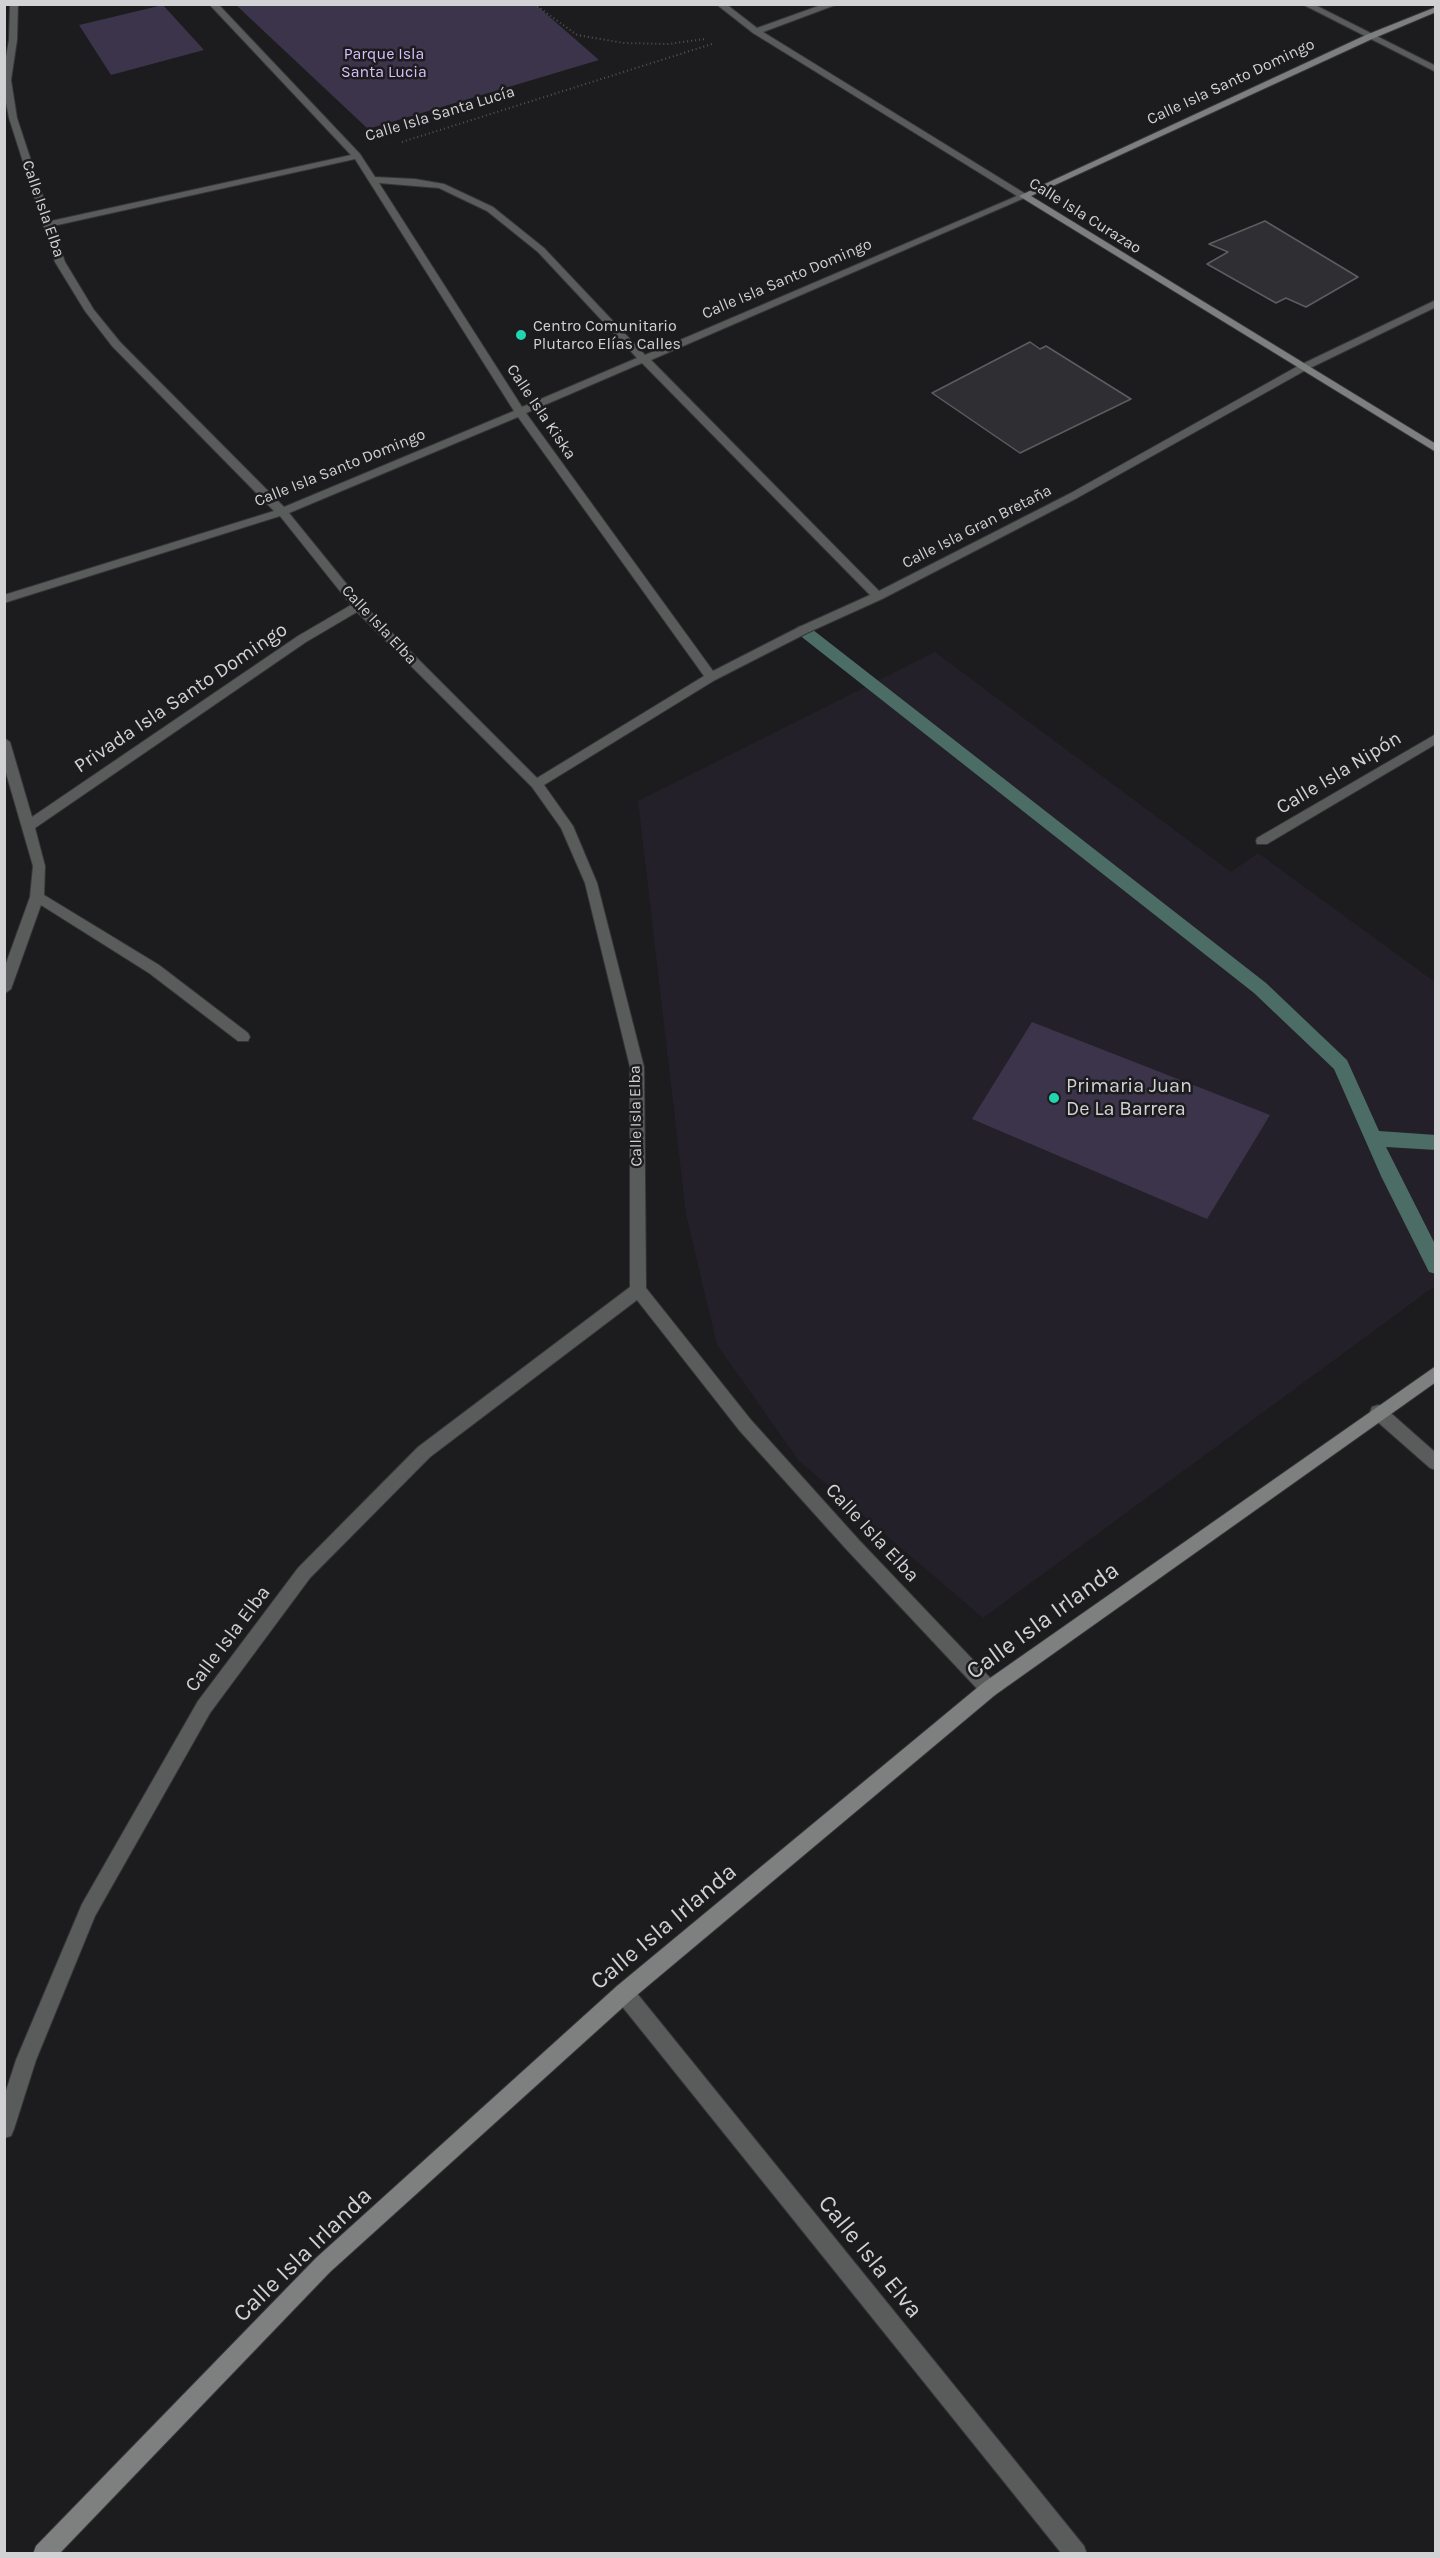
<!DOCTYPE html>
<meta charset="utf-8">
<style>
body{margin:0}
#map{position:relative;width:1440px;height:2558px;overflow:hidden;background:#1c1b1e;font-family:Karla,sans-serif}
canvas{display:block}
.frame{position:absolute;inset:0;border:6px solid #d2d2d4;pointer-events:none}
</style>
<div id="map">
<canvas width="1440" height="2558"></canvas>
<div class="frame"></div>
</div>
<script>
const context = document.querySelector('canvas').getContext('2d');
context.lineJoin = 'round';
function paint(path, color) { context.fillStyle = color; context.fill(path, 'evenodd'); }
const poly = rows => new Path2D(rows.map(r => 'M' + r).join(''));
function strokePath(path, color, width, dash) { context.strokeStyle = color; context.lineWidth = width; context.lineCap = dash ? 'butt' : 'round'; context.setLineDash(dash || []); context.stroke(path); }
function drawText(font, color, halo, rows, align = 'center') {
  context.font = font + ' Karla,sans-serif'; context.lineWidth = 5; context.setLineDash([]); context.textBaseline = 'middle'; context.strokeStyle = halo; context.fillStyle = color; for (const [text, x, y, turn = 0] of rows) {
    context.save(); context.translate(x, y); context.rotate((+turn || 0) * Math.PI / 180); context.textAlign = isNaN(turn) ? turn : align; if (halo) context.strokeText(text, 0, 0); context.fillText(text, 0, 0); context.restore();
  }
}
paint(poly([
 [935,652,1231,872,1258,853,1435,982,1435,1286,983,1618,799,1461,717,1345,686,1214,638,801]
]), '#232029');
paint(poly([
 [163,5,204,50,111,75,79,25],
 [236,5,536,5,599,60,368,129],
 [1032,1022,1270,1115,1207,1219,972,1119]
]), '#3c344a');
paint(poly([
 [803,625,808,626,1266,983,1347,1060,1379,1131,1436,1135,1436,1150,1386,1147,1436,1246,1436,1274,1429,1272,1381,1176,1334,1069,1254,993,798,634,795,630,798,626,803,625]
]), '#4c6d65');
const building = poly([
 [1265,221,1358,277,1306,307,1286,298,1276,303,1207,264,1228,252,1209,244,1265,221],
 [1030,342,1040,349,1046,346,1131,399,1020,453,932,393,1030,342]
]);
paint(building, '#2f2e32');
strokePath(building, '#5d5c60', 1.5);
const street = poly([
 [10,4,18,4,17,40,11,80,17,118,51,221,351,155,209,4,218,4,360,154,375,177,415,179,444,184,493,207,544,248,645,355,1017,196,753,33,716,4,726,4,757,28,824,4,838,4,763,32,1029,196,651,360,879,591,1069,494,1298,366,1436,300,1436,307,1306,370,1077,498,882,599,807,633,715,680,544,785,573,826,597,883,644,1067,646,1288,751,1420,859,1540,995,1683,998,1689,995,1695,989,1697,983,1695,847,1550,739,1430,637,1300,430,1457,310,1578,210,1713,95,1916,36,2060,14,2129,11,2136,4,2138,4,2097,16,2060,82,1904,198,1701,298,1568,418,1447,630,1287,630,1067,585,883,561,828,532,787,357,612,306,642,35,828,45,866,44,895,159,965,248,1033,250,1037,248,1041,238,1041,149,973,41,905,11,989,4,994,4,969,30,897,33,866,4,766,4,738,10,742,32,817,298,636,351,605,280,516,4,603,4,595,274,511,112,346,85,311,55,262,9,118,4,92,4,68,9,40,10,4],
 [355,159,514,411,284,507,120,342,94,310,65,262,53,226,355,159],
 [379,183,439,188,487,211,538,252,637,358,522,407,379,183],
 [642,363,870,595,799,627,713,671,526,413,642,363],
 [518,417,704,676,537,778,362,603,289,513,518,417],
 [1302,4,1313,4,1436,66,1436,72,1302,4],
 [1436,734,1436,744,1267,844,1257,844,1256,841,1257,838,1436,734],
 [1378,1405,1384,1407,1436,1453,1436,1470,1430,1468,1372,1417,1370,1412,1372,1407,1378,1405],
 [624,1984,631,1986,1084,2546,1087,2554,1062,2554,617,2000,615,1993,617,1986,624,1984]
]);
const secondary = poly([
 [1436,7,1436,12,1372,39,1031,196,1436,444,1436,452,1019,196,1366,35,1436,7],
 [1436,1366,1436,1382,995,1695,631,2000,330,2272,59,2554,33,2554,36,2546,316,2258,617,1986,983,1683,1436,1366]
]);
strokePath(street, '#353537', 2);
strokePath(secondary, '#353537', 2);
strokePath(poly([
 [534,4,577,35,624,43,668,44,705,39],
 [402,142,712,44]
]), '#545456', 2, [1, 3]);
paint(street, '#595c5b');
paint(secondary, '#7d807f');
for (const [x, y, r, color] of [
 [521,335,6,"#21d5b0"],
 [1054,1098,6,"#21d5b0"]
]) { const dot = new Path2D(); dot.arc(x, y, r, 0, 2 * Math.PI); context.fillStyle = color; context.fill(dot); strokePath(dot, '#1c1b1e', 2); }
drawText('16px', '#d7c1fc', '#1c1b1e', [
 ["Parque Isla",384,54],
 ["Santa Lucia",384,72]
]);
drawText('16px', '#d2d2d4', '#1c1b1e', [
 ["Calle Isla Santo Domingo",1231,82,-25],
 ["Calle Isla Santa Lucía",440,114,-17],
 ["Calle Isla Elba",43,209,71],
 ["Calle Isla Curazao",1085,216,32],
 ["Calle Isla Santo Domingo",787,279,-23],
 ["Calle Isla Kiska",541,412,56],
 ["Calle Isla Santo Domingo",340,468,-22],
 ["Calle Isla Gran Bretaña",977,527,-27],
 ["Calle Isla Elba",379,625,47],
 ["Calle Isla Elba",636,1116,-91]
]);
drawText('16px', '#d2d2d4', '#1c1b1e', [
 ["Centro Comunitario",533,326],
 ["Plutarco Elías Calles",533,344]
], 'left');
drawText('20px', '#d2d2d4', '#1c1b1e', [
 ["Privada Isla Santo Domingo",181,698,-34],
 ["Calle Isla Nipón",1339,773,-31],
 ["Calle Isla Elba",872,1533,47],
 ["Calle Isla Elba",228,1639,-53]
]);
drawText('20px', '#d2d2d4', '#1c1b1e', [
 ["Primaria Juan",1066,1086],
 ["De La Barrera",1066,1109]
], 'left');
drawText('24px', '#d2d2d4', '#1c1b1e', [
 ["Calle Isla Irlanda",1043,1621,-36],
 ["Calle Isla Irlanda",664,1927,-40],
 ["Calle Isla Irlanda",303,2255,-44],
 ["Calle Isla Elva",870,2257,51]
]);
</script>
